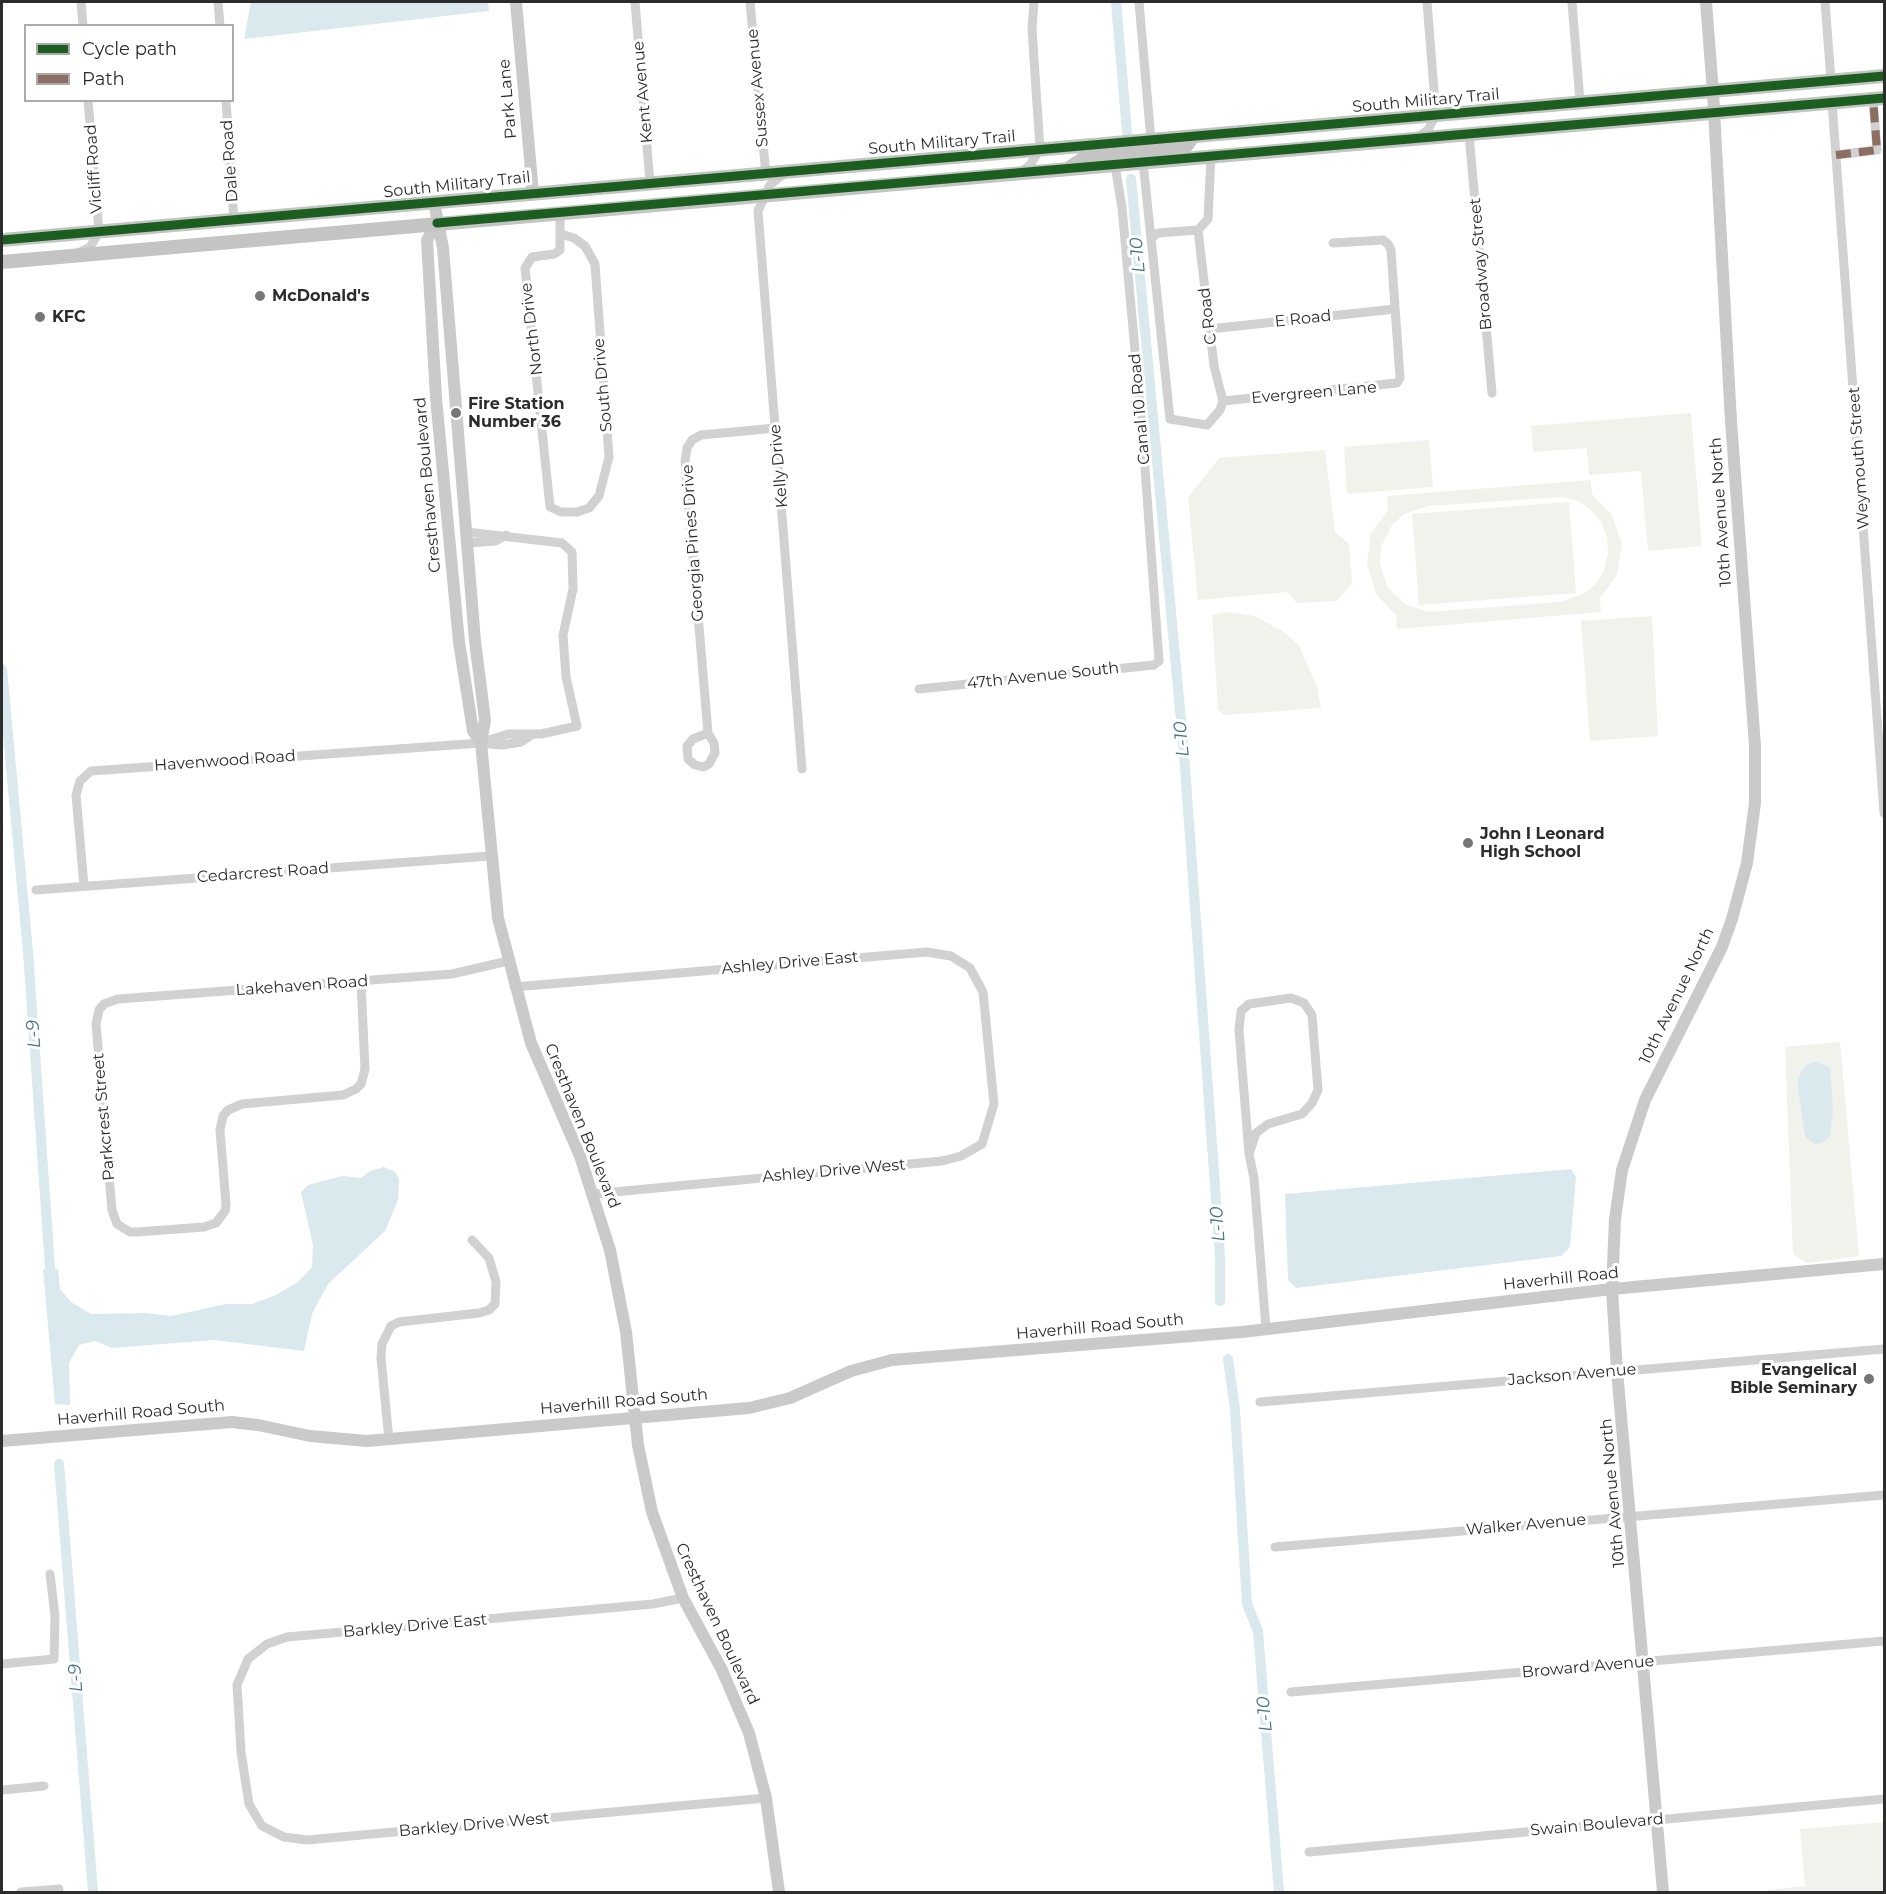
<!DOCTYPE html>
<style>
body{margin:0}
#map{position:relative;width:1886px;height:1894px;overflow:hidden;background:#fff;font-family:Montserrat,sans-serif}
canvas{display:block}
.frame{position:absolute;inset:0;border:3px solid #2c2c2c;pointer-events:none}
.legend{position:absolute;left:24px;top:24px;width:210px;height:78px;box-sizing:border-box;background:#fff;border:2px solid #ababab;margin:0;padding:8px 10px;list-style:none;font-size:18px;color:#2c2c2c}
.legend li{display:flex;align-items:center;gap:12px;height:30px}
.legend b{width:30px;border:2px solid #ababab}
</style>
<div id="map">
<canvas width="1886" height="1894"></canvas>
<div class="frame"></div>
<ul class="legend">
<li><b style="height:8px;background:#1b5e20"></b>Cycle path</li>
<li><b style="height:8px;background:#8d6e63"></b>Path</li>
</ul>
</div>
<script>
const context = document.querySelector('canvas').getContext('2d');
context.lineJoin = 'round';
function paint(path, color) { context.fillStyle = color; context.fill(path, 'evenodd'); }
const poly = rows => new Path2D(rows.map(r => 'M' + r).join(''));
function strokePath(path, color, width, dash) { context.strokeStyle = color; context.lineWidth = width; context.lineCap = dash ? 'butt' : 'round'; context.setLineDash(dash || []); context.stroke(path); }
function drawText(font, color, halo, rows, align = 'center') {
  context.font = font + ' Montserrat,sans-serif'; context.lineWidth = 6; context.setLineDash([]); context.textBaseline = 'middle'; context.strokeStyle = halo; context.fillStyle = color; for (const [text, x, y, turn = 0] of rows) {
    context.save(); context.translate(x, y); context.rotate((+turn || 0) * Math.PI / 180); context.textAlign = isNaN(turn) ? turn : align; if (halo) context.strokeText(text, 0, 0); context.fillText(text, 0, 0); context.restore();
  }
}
paint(poly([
 [1691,413,1702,546,1648,551,1641,471,1589,475,1587,448,1533,452,1531,426],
 [1429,440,1433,487,1347,494,1344,447],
 [1325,450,1335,532,1349,544,1352,584,1337,601,1297,603,1287,592,1198,600,1188,498,1219,458],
 [1591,480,1592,494,1612,515,1622,544,1617,575,1600,598,1601,612,1397,629,1396,615,1376,594,1367,564,1371,534,1388,510,1387,496],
 [1560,497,1576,500,1590,509,1601,522,1607,537,1608,553,1604,570,1596,584,1583,594,1560,602,1428,612,1405,604,1387,587,1380,563,1381,547,1392,525,1405,514,1428,506],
 [1569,502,1576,593,1419,605,1412,514],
 [1229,612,1255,616,1282,631,1299,645,1317,687,1321,708,1225,715,1218,710,1212,615],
 [1652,616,1658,736,1590,741,1581,621],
 [1840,1042,1859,1256,1807,1263,1793,1254,1785,1047],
 [1884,1822,1884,1892,1768,1892,1768,1890,1805,1886,1800,1829]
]), '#f0f2eb');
paint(poly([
 [251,2,488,2,489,11,244,39],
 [1816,1061,1830,1068,1833,1110,1830,1136,1822,1143,1814,1144,1805,1136,1798,1088,1798,1078,1805,1066],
 [384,1167,395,1172,399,1179,398,1200,385,1231,328,1284,312,1314,304,1351,214,1340,112,1348,95,1341,79,1345,69,1363,70,1405,55,1404,43,1269,58,1269,60,1289,71,1302,91,1314,146,1313,171,1316,226,1304,252,1304,274,1296,298,1282,312,1267,313,1245,301,1192,308,1185,342,1176,361,1178,370,1171],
 [1571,1169,1576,1177,1570,1247,1561,1256,1296,1288,1288,1280,1285,1194]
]), '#d9e9ee');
strokePath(poly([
 [1116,2,1127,132],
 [1131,179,1184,753,1220,1256,1220,1301],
 [2,669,28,952,51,1282],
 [1228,1359,1235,1409,1247,1604,1258,1631,1279,1892],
 [59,1464,93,1892]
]), '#d9e9ee', 10);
strokePath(poly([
 [81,2,83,26],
 [218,2,220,26],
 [635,2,650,183],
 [750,2,766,175],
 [1139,2,1151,140],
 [1572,2,1580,102],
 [1825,2,1831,80],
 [226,100,234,222],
 [1832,102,1884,813],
 [1469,134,1492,393],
 [1417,138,1428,130,1436,115,1427,2],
 [1836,155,1877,150,1873,99],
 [1143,162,1170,419,1207,425,1220,410,1223,401,1397,383,1400,378,1391,250,1388,244,1383,240,1333,243],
 [1022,171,1030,165,1040,149,1032,29,1034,2],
 [785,173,770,185,758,211,802,769],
 [560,212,560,250,554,254,532,257,525,268,550,507,561,512,577,512,589,508,599,496,609,457,595,264,585,246,574,238,561,234],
 [1198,230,1214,366,1223,401],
 [1198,230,1208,219,1211,156],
 [1153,237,1158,233,1198,230],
 [78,253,90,247,99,232,88,100],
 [1210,329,1395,309],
 [467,532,562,543,572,552,573,589,563,635,566,677,577,726,541,734,508,734,483,742],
 [468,543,496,541,506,535],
 [919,689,1154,665,1159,661,1142,427,1122,208,1115,165],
 [708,733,693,739,687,746,688,759,695,765,703,767,709,764,715,753,714,743,708,733,685,461,687,448,692,440,701,435,776,428],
 [84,886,76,795,80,781,91,771,481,743,502,745,521,742,533,734],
 [36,890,490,856],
 [361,982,365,1069,361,1084,356,1089,343,1095,242,1104,228,1110,223,1116,220,1130,226,1204,225,1211,216,1223,204,1227,137,1232,130,1232,117,1224,112,1210,96,1024,99,1010,104,1004,118,999,452,974,508,961],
 [514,987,927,952,951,956,970,968,983,992,994,1104,982,1144,961,1156,942,1161,593,1194],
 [1249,1154,1239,1030,1241,1011,1249,1004,1291,998,1304,1003,1312,1015,1318,1090,1312,1103,1302,1114,1268,1124,1256,1133,1249,1154,1254,1178,1266,1329],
 [1260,1402,1884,1349],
 [389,1440,381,1358,382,1344,391,1326,399,1322,479,1313,489,1310,495,1304,496,1282,489,1258,472,1240],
 [1275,1547,1884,1495],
 [683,1598,653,1604,287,1637,267,1644,248,1659,237,1685,241,1752,249,1804,262,1826,284,1837,307,1840,766,1798],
 [2,1664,54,1659,55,1616,50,1574],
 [1291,1692,1884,1641],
 [2,1790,44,1786],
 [1309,1852,1884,1799],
 [21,1892,59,1889]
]), '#d1d1d1', 9);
strokePath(poly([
 [516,2,533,193],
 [434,202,443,248,475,641,485,720,481,743,498,918,531,1043,580,1156,610,1250,626,1332,638,1445,652,1512,683,1598,722,1670,749,1733,766,1798,779,1892],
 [437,223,427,240,436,398,459,642,473,731,481,743],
 [2,1441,232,1422,258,1425,310,1436,367,1441,749,1408,790,1398,851,1371,892,1360,1242,1332,1612,1289,1884,1264],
 [1663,1892,1617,1371,1612,1289,1615,1219,1622,1170,1645,1100,1722,947,1732,919,1747,863,1755,803,1755,746,1731,421,1713,92,1706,2]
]), '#cacaca', 12);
strokePath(poly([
 [1069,168,1084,158,1177,149,1187,145,1193,136],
 [2,240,1884,76],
 [2,262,1884,98]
]), '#c4c4c4', 14);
strokePath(poly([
 [1836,155,1877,150,1873,99]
]), '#8d6e63', 8, [15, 8]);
strokePath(poly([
 [437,223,1884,98],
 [2,240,1884,76]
]), '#1b5e20', 9);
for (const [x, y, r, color] of [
 [260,296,6,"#767676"],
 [40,317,6,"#767676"],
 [456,413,6,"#767676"],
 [1468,843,6,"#767676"],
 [1869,1379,6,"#767676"]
]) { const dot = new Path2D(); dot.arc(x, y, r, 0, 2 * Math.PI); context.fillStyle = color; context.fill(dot); strokePath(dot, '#fff', 2); }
drawText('16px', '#2c2c2c', '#fff', [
 ["Sussex Avenue",758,88,-95],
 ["Kent Avenue",643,92,-95],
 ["Park Lane",508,99,-95],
 ["South Military Trail",1426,101,-5],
 ["South Military Trail",942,143,-5],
 ["Dale Road",230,161,-94],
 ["Vicliff Road",94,169,-94],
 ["South Military Trail",457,185,-6],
 ["Broadway Street",1481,264,-95],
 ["C Road",1208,316,-97],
 ["E Road",1303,319,-6],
 ["North Drive",532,329,-97],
 ["South Drive",603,385,-95],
 ["Evergreen Lane",1314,393,-5],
 ["Canal 10 Road",1140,409,-95],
 ["Weymouth Street",1859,458,-94],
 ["Kelly Drive",779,466,-95],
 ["Cresthaven Boulevard",428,485,-95],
 ["10th Avenue North",1721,512,-94],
 ["Georgia Pines Drive",693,543,-94],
 ["47th Avenue South",1043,676,-6],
 ["Havenwood Road",225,761,-4],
 ["Cedarcrest Road",263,873,-4],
 ["Ashley Drive East",790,963,-5],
 ["Lakehaven Road",302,986,-4],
 ["10th Avenue North",1677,996,-64],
 ["Parkcrest Street",104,1117,-95],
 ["Cresthaven Boulevard",582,1126,68],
 ["Ashley Drive West",834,1171,-5],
 ["Haverhill Road",1561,1279,-6],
 ["Haverhill Road South",1100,1327,-5],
 ["Jackson Avenue",1572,1375,-5],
 ["Haverhill Road South",624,1402,-5],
 ["Haverhill Road South",141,1413,-5],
 ["10th Avenue North",1613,1493,-95],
 ["Walker Avenue",1526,1525,-5],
 ["Cresthaven Boulevard",717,1624,65],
 ["Barkley Drive East",415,1626,-5],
 ["Broward Avenue",1588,1667,-5],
 ["Barkley Drive West",474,1825,-5],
 ["Swain Boulevard",1597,1825,-5]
]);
drawText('bold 16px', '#2c2c2c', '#fff', [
 ["McDonald's",272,296],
 ["KFC",52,317],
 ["Fire Station",468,404],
 ["Number 36",468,422],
 ["John I Leonard",1480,834],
 ["High School",1480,852],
 ["Evangelical",1857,1370,"right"],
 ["Bible Seminary",1857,1388,"right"]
], 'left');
drawText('italic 18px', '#437585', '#fff', [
 ["L-10",1138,255,-95],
 ["L-10",1182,739,-95],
 ["L-9",34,1034,-94],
 ["L-10",1218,1224,-94],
 ["L-9",76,1678,-94],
 ["L-10",1265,1714,-95]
]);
</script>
